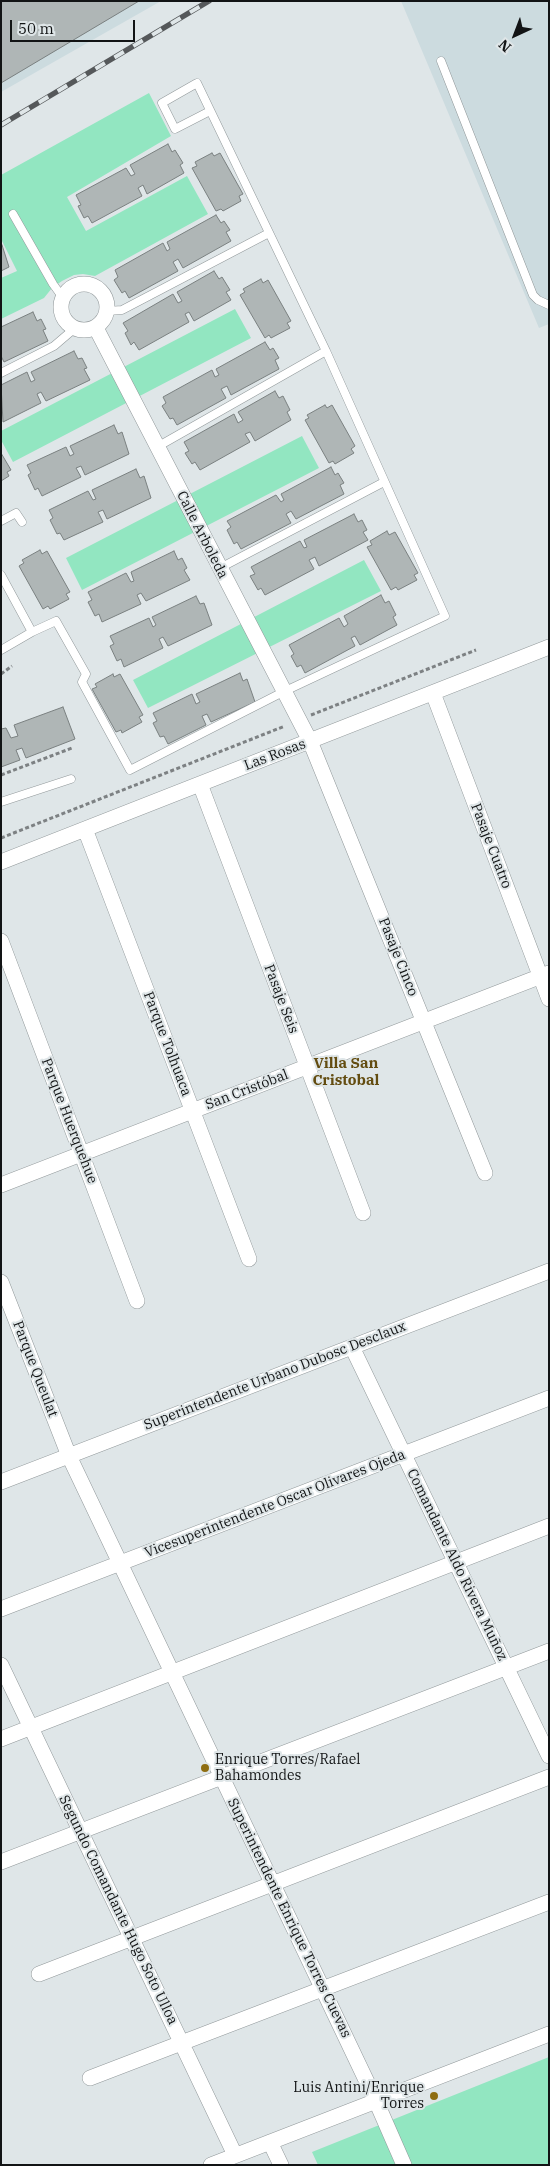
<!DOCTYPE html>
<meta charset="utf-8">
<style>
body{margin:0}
#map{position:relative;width:550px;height:2166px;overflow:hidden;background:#dfe6e8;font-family:"IBM Plex Serif",serif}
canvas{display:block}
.frame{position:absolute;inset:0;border:2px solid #121415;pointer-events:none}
.north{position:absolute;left:490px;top:10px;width:50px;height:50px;-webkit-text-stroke:4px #dfe6e8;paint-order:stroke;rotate:223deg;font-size:14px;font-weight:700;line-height:20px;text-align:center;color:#121415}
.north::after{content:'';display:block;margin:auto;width:18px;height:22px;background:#121415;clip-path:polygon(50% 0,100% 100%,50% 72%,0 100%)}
.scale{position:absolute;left:10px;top:20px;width:125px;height:22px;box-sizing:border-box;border:2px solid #121415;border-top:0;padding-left:6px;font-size:15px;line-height:18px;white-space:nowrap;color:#121415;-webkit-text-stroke:4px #dfe6e8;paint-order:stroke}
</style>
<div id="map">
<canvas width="550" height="2166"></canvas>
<div class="frame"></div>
<div class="north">N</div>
<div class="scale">50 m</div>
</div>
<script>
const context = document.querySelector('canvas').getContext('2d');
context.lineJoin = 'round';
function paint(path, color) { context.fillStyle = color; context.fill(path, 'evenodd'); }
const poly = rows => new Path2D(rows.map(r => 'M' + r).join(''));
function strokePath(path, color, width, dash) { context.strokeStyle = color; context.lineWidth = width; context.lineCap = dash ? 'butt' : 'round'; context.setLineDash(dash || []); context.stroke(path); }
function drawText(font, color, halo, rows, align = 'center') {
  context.font = font + ' "IBM Plex Serif",serif'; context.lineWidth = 4; context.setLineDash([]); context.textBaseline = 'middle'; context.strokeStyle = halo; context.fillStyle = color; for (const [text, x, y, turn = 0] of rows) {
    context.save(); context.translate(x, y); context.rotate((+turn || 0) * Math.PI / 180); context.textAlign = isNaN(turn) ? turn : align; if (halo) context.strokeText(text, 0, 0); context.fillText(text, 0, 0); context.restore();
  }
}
paint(poly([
 [1,1,161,1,1,92],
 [401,1,549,1,549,324,539,328]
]), '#ccdbdf');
paint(poly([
 [149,93,171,136,67,197,86,231,187,176,208,214,95,276,83,274,74,275,62,281,52,288,44,298,1,319,1,278,17,271,1,239,1,175],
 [235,309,251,338,13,462,1,440,1,431],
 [302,436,319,468,82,590,66,558],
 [364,560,381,591,148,708,133,680],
 [549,2057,549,2165,318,2165,312,2152]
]), '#92e6c1');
const building = poly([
 [1,1,139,1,1,83,1,1],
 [168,144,172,152,175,150,183,163,180,165,184,173,147,194,143,185,138,188,142,196,92,223,88,216,84,218,78,206,81,205,76,195,126,168,131,176,135,174,130,165,168,144],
 [212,153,214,156,220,153,243,194,239,196,241,201,223,211,221,209,216,211,192,168,197,166,195,162,212,153],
 [216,215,221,223,224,221,230,230,226,232,231,241,183,268,178,259,173,262,178,271,129,298,125,291,122,293,114,280,118,277,115,270,163,243,167,251,170,249,167,242,216,215],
 [2,245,9,267,1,271,1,245,2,245],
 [214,271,219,279,222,277,230,290,226,292,231,300,194,321,189,312,185,314,189,322,139,350,134,342,131,345,125,333,128,331,123,323,173,294,178,303,182,301,177,292,214,271],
 [261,279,263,283,268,280,291,321,287,323,290,328,271,338,269,335,265,338,240,295,245,292,243,289,261,279],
 [33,312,37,321,41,319,46,329,43,330,48,341,4,362,1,356,1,327,33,312],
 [265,342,270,350,273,348,279,358,275,360,279,369,231,395,227,386,221,389,226,398,177,425,173,418,170,419,162,406,166,403,163,397,212,370,215,377,219,375,216,369,265,342],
 [74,351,78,359,82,358,87,368,84,369,90,380,46,401,41,392,37,394,41,403,3,422,1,385,27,372,31,382,35,380,31,372,74,351],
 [275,391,279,398,283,396,290,410,287,412,291,420,255,441,250,432,245,434,250,442,200,470,195,462,192,464,185,453,189,451,184,442,234,414,238,423,243,420,238,412,275,391],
 [325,405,327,408,332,405,355,446,351,449,354,453,335,464,333,461,329,463,305,420,309,418,307,415,325,405],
 [114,425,118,434,122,432,129,454,85,475,81,466,76,468,81,477,42,496,38,488,35,490,28,475,31,473,27,465,66,447,70,456,74,454,70,446,114,425],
 [1,453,11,470,7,472,9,476,1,481,1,453],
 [331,467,335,475,338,473,344,483,340,485,344,494,296,519,291,511,286,514,291,523,241,549,237,542,234,544,227,530,231,527,227,521,276,495,281,502,284,500,281,494,331,467],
 [136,469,140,478,144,476,151,498,107,519,103,510,98,512,103,522,64,540,60,533,57,534,50,520,53,518,49,510,88,491,93,500,96,499,92,490,136,469],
 [354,514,358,522,362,520,367,530,363,532,368,540,319,566,315,557,309,560,314,569,265,595,261,588,258,590,250,576,255,574,251,567,300,541,304,548,307,547,304,540,354,514],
 [387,531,389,535,395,532,418,573,414,575,417,580,398,590,396,587,391,590,367,547,372,545,370,541,387,531],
 [40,550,42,554,47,551,70,592,66,594,69,599,50,609,48,606,43,609,19,566,24,563,22,560,40,550],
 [174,551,178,560,182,558,187,568,184,570,190,580,146,601,141,593,137,595,141,604,102,622,99,614,95,616,88,602,92,600,88,592,126,573,131,582,134,581,131,572,174,551],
 [381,595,385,603,389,601,396,615,393,617,397,625,360,645,355,636,351,638,355,646,305,673,301,665,297,667,291,656,294,654,289,645,339,618,344,627,348,624,344,616,381,595],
 [196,596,200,604,204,603,212,625,168,646,163,637,159,639,163,648,124,667,121,659,117,661,110,646,114,644,110,636,149,618,153,627,156,625,152,617,196,596],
 [240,673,243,681,247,679,255,702,211,722,207,714,202,716,206,725,168,744,164,736,160,737,153,723,157,721,153,713,192,694,196,704,200,702,196,694,240,673],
 [113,674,114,677,120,674,143,715,139,717,142,722,122,733,121,730,116,732,92,689,97,687,95,684,113,674],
 [63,707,75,739,26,758,22,748,16,750,20,760,1,767,1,729,6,728,11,738,18,736,14,725,63,707]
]);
paint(building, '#afb6b6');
strokePath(building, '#7a8080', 1);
const lane = poly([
 [441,61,533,295,538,300,549,305],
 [13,214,53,284,63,298],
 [107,311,122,310,269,233],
 [1,373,54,346,75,328],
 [157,447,326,351,197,83,162,103,175,129,210,111],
 [1,521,16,513,22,522],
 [220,568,384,482],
 [1,575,32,632,56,621,86,674,82,682,130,770,283,692,445,616,326,351],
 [1,650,32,632],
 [1,802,71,779]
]);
const street = poly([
 '61 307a23 23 0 1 1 46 0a23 23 0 1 1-46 0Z',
 [96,328,310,741,485,1173],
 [433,693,549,999],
 [200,784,363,1213],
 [85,829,249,1259],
 [1,862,549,647],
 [1,941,137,1301],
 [1,1185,549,973],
 [1,1282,69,1456,376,2101,404,2165],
 [352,1347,549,1756],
 [1,1482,549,1271],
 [1,1609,549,1398],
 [1,1665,235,2155],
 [1,1739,549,1526],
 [1,1862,549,1651],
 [39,1974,549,1777],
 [90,2078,549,1902],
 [270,2142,281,2165],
 [211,2165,549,2034]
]);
strokePath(lane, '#91989a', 9);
strokePath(street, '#91989a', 16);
strokePath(poly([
 [1,674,12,666],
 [311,715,476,650],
 [1,775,72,748],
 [1,838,285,726]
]), '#7d8183', 3, [4, 2.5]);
strokePath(lane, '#fff', 8);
strokePath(street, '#fff', 15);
const rail = poly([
 [1,125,209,1]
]);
strokePath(rail, '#55585a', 5.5);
strokePath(rail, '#dfe6e8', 4, [11]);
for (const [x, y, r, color] of [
 [205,1768,5,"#8e6d11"],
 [434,2096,5,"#8e6d11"]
]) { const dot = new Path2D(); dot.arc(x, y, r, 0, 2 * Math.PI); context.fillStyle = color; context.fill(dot); strokePath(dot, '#dfe6e8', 2); }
drawText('14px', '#121415', '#dfe6e8', [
 ["Calle Arboleda",202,535,63],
 ["Las Rosas",275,755,-21],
 ["Pasaje Cuatro",491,846,69],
 ["Pasaje Cinco",398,957,68],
 ["Pasaje Seis",281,999,69],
 ["Parque Tolhuaca",167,1044,69],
 ["San Cristóbal",247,1090,-21],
 ["Parque Huerquehue",69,1121,69],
 ["Parque Queulat",35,1369,69],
 ["Superintendente Urbano Dubosc Desclaux",275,1376,-21],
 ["Vicesuperintendente Oscar Olivares Ojeda",275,1504,-21],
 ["Comandante Aldo Rivera Muñoz",457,1565,64],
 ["Segundo Comandante Hugo Soto Ulloa",118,1910,64],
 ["Superintendente Enrique Torres Cuevas",289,1918,64]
]);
drawText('14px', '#121415', '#dfe6e8', [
 ["Enrique Torres/Rafael",215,1760],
 ["Bahamondes",215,1776],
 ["Luis Antini/Enrique",424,2088,"right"],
 ["Torres",424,2104,"right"]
], 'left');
drawText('bold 15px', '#634c10', '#dfe6e8', [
 ["Villa San",346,1064],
 ["Cristobal",346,1081]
]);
</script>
